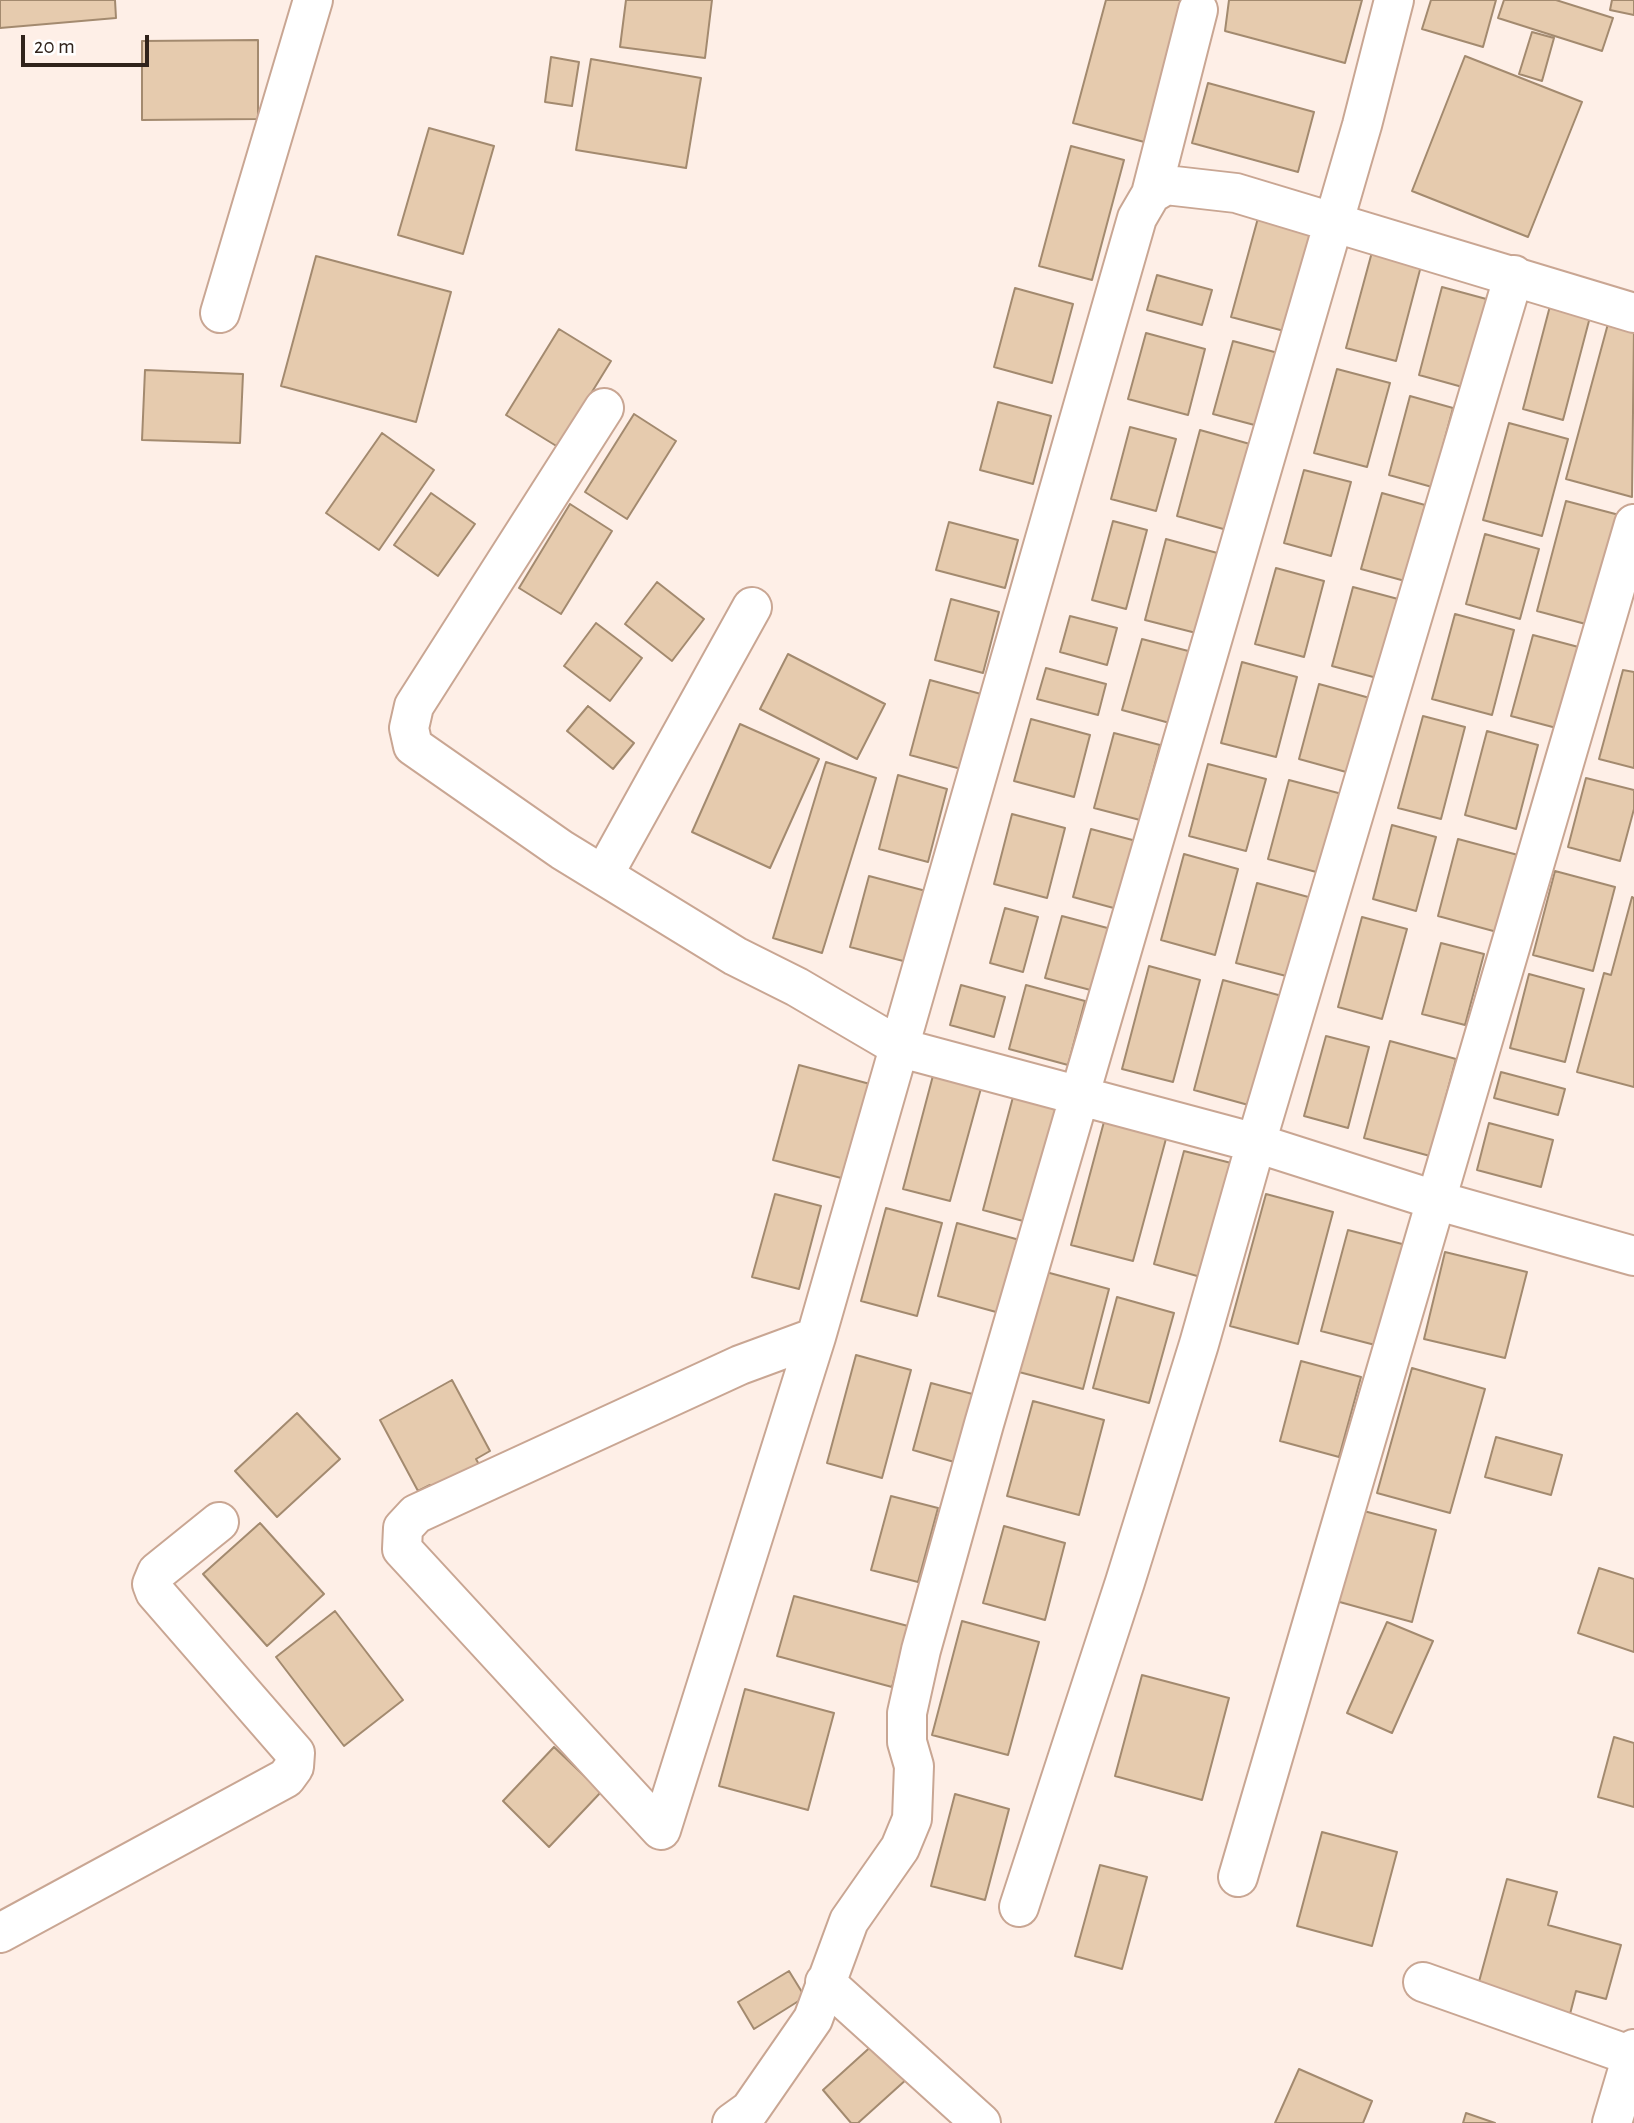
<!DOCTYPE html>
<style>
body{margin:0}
#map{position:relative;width:1634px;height:2123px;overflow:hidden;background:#feefe7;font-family:"Alegreya Sans",sans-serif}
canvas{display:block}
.scale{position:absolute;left:21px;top:35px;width:128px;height:32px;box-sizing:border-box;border:4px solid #30231b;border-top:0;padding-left:9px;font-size:21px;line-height:24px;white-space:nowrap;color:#30231b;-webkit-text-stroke:5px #fff;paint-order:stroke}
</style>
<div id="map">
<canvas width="1634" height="2123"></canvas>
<div class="scale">20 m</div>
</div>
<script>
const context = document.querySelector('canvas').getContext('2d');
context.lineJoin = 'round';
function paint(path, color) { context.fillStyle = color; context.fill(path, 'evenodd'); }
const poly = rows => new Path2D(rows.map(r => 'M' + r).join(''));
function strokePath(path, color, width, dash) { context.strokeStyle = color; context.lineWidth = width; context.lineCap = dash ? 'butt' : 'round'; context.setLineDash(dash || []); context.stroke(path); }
const building = poly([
 [0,0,115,0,116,18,0,28,0,0],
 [626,0,712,0,705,58,620,47,626,0],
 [1106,0,1186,0,1148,143,1073,123,1106,0],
 [1229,0,1362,0,1345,63,1225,31,1229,0],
 [1431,0,1496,0,1483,47,1422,29,1431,0],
 [1504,0,1556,0,1613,18,1602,51,1498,18,1504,0],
 [1612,0,1634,0,1634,15,1610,10,1612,0],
 [1532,32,1554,38,1542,81,1519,74,1532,32],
 [258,40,258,119,142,120,142,41,258,40],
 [1465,56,1582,102,1528,237,1412,191,1465,56],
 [551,57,579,62,572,106,545,102,551,57],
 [591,59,701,78,686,168,576,150,591,59],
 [1208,83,1314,112,1298,172,1192,143,1208,83],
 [429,128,494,146,463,254,398,235,429,128],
 [1071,146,1124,160,1092,280,1039,266,1071,146],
 [1258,218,1314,233,1288,332,1231,317,1258,218],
 [1372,252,1421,266,1396,361,1346,348,1372,252],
 [316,256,451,292,416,422,281,386,316,256],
 [1157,275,1212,290,1202,325,1147,310,1157,275],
 [1442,287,1490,300,1466,388,1419,375,1442,287],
 [1015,288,1073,304,1052,383,994,367,1015,288],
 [1550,306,1590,317,1563,420,1523,409,1550,306],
 [1609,320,1634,327,1632,497,1566,479,1609,320],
 [559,329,611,361,558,447,506,415,559,329],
 [1146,333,1205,349,1188,415,1128,399,1146,333],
 [1233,341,1282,354,1262,427,1213,414,1233,341],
 [1337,369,1390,383,1367,467,1314,453,1337,369],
 [145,370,243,374,240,443,142,440,145,370],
 [1410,396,1453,408,1432,487,1389,475,1410,396],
 [998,402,1051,416,1033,484,980,470,998,402],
 [634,414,676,441,627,519,585,492,634,414],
 [1509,423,1568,439,1542,536,1483,520,1509,423],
 [1130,427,1176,439,1156,511,1111,499,1130,427],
 [1200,430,1257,446,1234,532,1177,516,1200,430],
 [382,433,434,470,379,550,326,513,382,433],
 [1304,470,1351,482,1331,556,1284,543,1304,470],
 [431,493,475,524,438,576,394,545,431,493],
 [1382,493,1425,505,1405,581,1361,569,1382,493],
 [1566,501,1623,516,1593,626,1537,611,1566,501],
 [570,504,612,531,561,614,519,588,570,504],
 [1113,521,1147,530,1126,609,1092,600,1113,521],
 [949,522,1018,540,1005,588,936,570,949,522],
 [1485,534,1539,549,1520,619,1466,604,1485,534],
 [1166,539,1221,554,1200,634,1145,620,1166,539],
 [1276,568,1324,581,1304,657,1255,644,1276,568],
 [657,582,704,619,672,661,625,624,657,582],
 [1353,587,1398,599,1377,678,1332,666,1353,587],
 [951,599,999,612,983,673,935,660,951,599],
 [1455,614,1514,630,1492,715,1432,699,1455,614],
 [1070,616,1117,628,1107,665,1060,652,1070,616],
 [596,623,642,658,610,701,564,666,596,623],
 [1533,635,1586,649,1564,730,1511,716,1533,635],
 [1142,639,1196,653,1177,725,1122,710,1142,639],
 [788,654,885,704,857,759,760,709,788,654],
 [1242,662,1297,677,1276,757,1221,743,1242,662],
 [1046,668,1106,684,1098,715,1037,699,1046,668],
 [1623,670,1634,672,1634,768,1599,759,1623,670],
 [930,680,981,694,961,769,910,755,930,680],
 [1319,684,1377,700,1357,775,1299,759,1319,684],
 [588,706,634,743,613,769,567,731,588,706],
 [1423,716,1465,727,1441,819,1398,808,1423,716],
 [1031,719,1090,735,1074,797,1014,781,1031,719],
 [740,724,819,759,770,868,692,832,740,724],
 [1487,731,1538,745,1516,829,1465,815,1487,731],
 [1114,733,1160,745,1140,820,1094,808,1114,733],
 [826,762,876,778,822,953,773,938,826,762],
 [1208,764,1266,779,1246,851,1189,836,1208,764],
 [898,775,947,789,928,862,879,849,898,775],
 [1586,778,1634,790,1634,809,1620,861,1568,847,1586,778],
 [1289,780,1342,794,1320,873,1268,859,1289,780],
 [1012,814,1065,828,1047,898,994,884,1012,814],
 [1392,825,1436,837,1416,911,1373,899,1392,825],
 [1091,829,1140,842,1121,910,1073,897,1091,829],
 [1458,839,1518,855,1497,932,1438,916,1458,839],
 [1184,854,1238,869,1215,955,1161,940,1184,854],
 [1555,871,1615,887,1593,971,1533,955,1555,871],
 [869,876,926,891,907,962,850,947,869,876],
 [1257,883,1312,898,1290,977,1236,963,1257,883],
 [1632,897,1634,898,1634,1087,1577,1072,1604,973,1611,975,1632,897],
 [1005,908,1038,917,1023,972,990,963,1005,908],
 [1062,916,1115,930,1098,992,1045,978,1062,916],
 [1362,917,1407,929,1382,1019,1338,1007,1362,917],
 [1441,943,1484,954,1465,1025,1422,1014,1441,943],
 [1149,966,1200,980,1173,1082,1122,1069,1149,966],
 [1529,974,1584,989,1565,1062,1510,1048,1529,974],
 [1223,980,1282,996,1252,1106,1194,1090,1223,980],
 [961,985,1005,997,994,1037,950,1025,961,985],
 [1026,985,1085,1001,1068,1065,1009,1049,1026,985],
 [1326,1036,1369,1047,1348,1128,1304,1116,1326,1036],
 [1390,1041,1456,1059,1430,1156,1364,1138,1390,1041],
 [799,1065,870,1084,845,1179,773,1160,799,1065],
 [935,1068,983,1081,950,1201,903,1189,935,1068],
 [1501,1072,1565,1089,1558,1115,1494,1098,1501,1072],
 [1013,1097,1064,1110,1034,1224,983,1210,1013,1097],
 [1105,1118,1167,1135,1133,1261,1071,1245,1105,1118],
 [1489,1123,1553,1140,1541,1187,1477,1170,1489,1123],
 [1184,1151,1239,1165,1208,1279,1154,1264,1184,1151],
 [775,1194,821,1206,799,1289,752,1277,775,1194],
 [1266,1194,1333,1212,1298,1344,1230,1326,1266,1194],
 [886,1208,942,1223,917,1316,861,1301,886,1208],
 [957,1223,1027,1242,1007,1315,938,1296,957,1223],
 [1348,1230,1406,1245,1379,1346,1321,1331,1348,1230],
 [1445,1252,1527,1272,1505,1358,1424,1339,1445,1252],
 [1046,1272,1109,1289,1083,1389,1019,1372,1046,1272],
 [1117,1297,1174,1313,1149,1403,1093,1388,1117,1297],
 [856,1355,911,1370,882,1478,827,1463,856,1355],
 [1301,1361,1361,1377,1339,1457,1280,1441,1301,1361],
 [1412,1368,1485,1389,1450,1513,1377,1493,1412,1368],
 [452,1380,490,1451,476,1459,481,1468,435,1493,430,1485,418,1491,380,1420,452,1380],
 [931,1383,980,1396,961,1464,913,1450,931,1383],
 [1033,1401,1104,1420,1079,1515,1007,1496,1033,1401],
 [297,1413,340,1459,277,1517,235,1471,297,1413],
 [1496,1437,1562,1455,1551,1495,1485,1477,1496,1437],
 [891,1496,938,1508,918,1582,871,1570,891,1496],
 [1360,1510,1436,1530,1412,1622,1336,1601,1360,1510],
 [260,1523,324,1594,267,1646,203,1574,260,1523],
 [1004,1526,1065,1543,1045,1620,983,1603,1004,1526],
 [1599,1568,1634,1579,1634,1652,1578,1633,1599,1568],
 [794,1596,908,1626,892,1687,777,1656,794,1596],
 [335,1611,403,1700,344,1746,276,1657,335,1611],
 [962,1621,1039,1642,1008,1755,932,1735,962,1621],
 [1387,1622,1433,1641,1392,1733,1347,1713,1387,1622],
 [1142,1675,1229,1698,1202,1800,1115,1776,1142,1675],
 [745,1689,834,1713,808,1810,719,1786,745,1689],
 [1614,1737,1634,1743,1634,1807,1598,1797,1614,1737],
 [554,1747,601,1792,549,1847,503,1801,554,1747],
 [955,1794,1009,1809,985,1900,931,1886,955,1794],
 [1322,1832,1397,1852,1372,1946,1297,1926,1322,1832],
 [1100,1865,1147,1877,1122,1969,1075,1956,1100,1865],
 [1507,1879,1557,1892,1548,1925,1621,1945,1606,1999,1576,1991,1570,2014,1477,1989,1507,1879],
 [789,1971,805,1997,754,2029,738,2002,789,1971],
 [876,2042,908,2078,858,2123,851,2123,823,2090,876,2042],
 [1299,2069,1372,2101,1363,2123,1275,2123,1299,2069],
 [1466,2113,1495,2123,1463,2123,1466,2113]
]);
paint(building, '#e6cbae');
strokePath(building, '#a38a6f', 2);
const minor = poly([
 [1151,194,1198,10],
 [220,313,313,0],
 [604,408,414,706,409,728,413,746,562,850,735,956,797,987,901,1048,1256,1143,1435,1200,1634,1256],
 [604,874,752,607],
 [816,1337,740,1365,416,1514,403,1528,402,1549,661,1830,816,1337,1137,218,1151,194,1166,185,1236,193,1634,313],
 [1238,1877,1634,524],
 [1019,1907,1125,1582,1199,1344,1256,1143,1514,275],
 [0,1933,286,1778,294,1767,295,1753,155,1592,152,1584,157,1572,219,1522],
 [825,1982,981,2123],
 [1423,1982,1632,2056],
 [732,2123,750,2110,813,2019,849,1921,900,1848,912,1819,914,1766,907,1742,907,1713,921,1650,984,1424,1362,125,1394,0],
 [1612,2123,1634,2049]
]);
strokePath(minor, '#c9a693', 42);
strokePath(minor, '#fff', 38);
</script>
